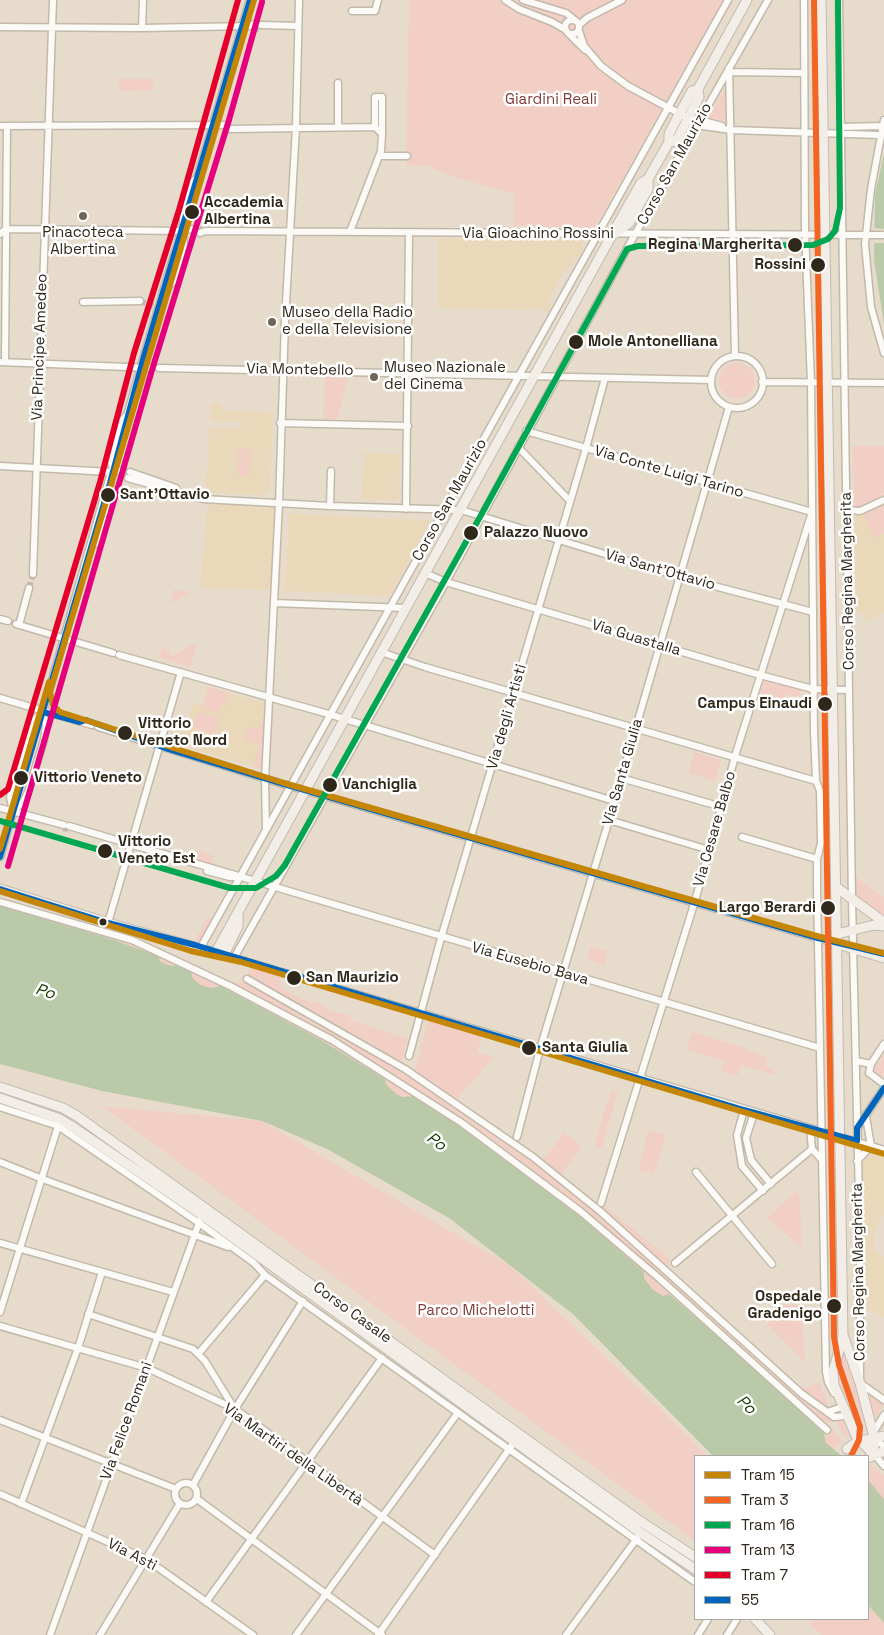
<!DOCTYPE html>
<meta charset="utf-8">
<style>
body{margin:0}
#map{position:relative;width:884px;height:1635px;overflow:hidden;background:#e7dccb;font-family:"Space Grotesk",sans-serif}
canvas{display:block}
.legend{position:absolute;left:694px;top:1455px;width:175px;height:165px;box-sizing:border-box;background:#fff;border:1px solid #aba9a3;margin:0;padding:6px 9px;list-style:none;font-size:15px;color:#2e271a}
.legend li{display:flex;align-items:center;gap:10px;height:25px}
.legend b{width:25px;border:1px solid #aba9a3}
</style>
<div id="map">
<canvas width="884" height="1635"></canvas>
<ul class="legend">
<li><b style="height:6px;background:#c58606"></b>Tram 15</li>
<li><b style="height:6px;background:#f26522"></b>Tram 3</li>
<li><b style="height:6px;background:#00a651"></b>Tram 16</li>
<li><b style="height:6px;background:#e5007d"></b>Tram 13</li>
<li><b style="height:6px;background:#e4002b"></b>Tram 7</li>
<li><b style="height:6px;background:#0065bd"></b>55</li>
</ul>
</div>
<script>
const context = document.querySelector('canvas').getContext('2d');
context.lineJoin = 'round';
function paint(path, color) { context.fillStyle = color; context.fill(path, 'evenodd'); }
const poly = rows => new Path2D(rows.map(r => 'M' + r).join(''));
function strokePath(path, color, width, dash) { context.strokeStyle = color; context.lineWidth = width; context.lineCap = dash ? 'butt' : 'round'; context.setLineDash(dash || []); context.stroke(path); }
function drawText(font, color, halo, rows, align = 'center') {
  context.font = font + ' "Space Grotesk",sans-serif'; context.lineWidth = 5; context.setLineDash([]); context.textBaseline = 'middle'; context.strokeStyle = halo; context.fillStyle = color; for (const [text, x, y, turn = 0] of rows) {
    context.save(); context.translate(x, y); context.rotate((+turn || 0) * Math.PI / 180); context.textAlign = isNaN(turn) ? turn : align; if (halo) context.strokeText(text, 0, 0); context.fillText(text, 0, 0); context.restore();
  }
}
paint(poly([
 [438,238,575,238,580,240,583,246,579,255,562,275,548,303,552,305,548,313,533,306,532,309,521,310,438,308],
 [211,403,221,403,221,410,273,413,270,489,265,495,210,493,206,489,209,428,242,428,242,422,211,421],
 [364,453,402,454,400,457,399,500,362,499],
 [208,501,283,506,280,590,200,588],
 [289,513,343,517,431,520,390,596,285,591],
 [863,513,874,537,884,533,884,613,865,622,865,613,856,613,855,516],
 [207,687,265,703,262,769,169,742,172,726,186,729,193,702,201,704],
 [873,1152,884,1155,884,1214,874,1231,874,1250,884,1257,884,1318,873,1311,862,1310,859,1163,867,1160]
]), '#ead8ba');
paint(poly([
 [409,0,723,0,595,228,514,226,514,194,454,177,427,166,406,165],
 [119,79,153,79,153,90,119,91],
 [725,89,727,122,708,118],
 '719 381a18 18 0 1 1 36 0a18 18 0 1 1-36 0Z',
 [325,377,348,378,337,420,323,419],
 [852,446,884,446,884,533,874,538,863,513,855,516],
 [238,448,251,449,250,476,237,475],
 [173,590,192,592,175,602,172,601],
 [193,644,197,645,190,667,159,657,162,647,167,649,172,656],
 [764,680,801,690,799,696,785,695,780,710,759,703],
 [209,687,229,692,224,706,220,706,218,713,202,708],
 [201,712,216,716,219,721,216,731,211,734,193,728,197,714],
 [264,719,264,727,262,769,253,767,260,744,244,741,248,727,258,729],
 [694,752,721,760,715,781,689,773],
 [198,849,214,856,211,868,195,862],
 [851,874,884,897,884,918,852,900],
 [7,900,132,940,206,979,266,1006,230,986,233,983,244,983,252,964,271,969,281,978,279,987,304,1000,320,1003,328,1010,351,1016,350,1020,408,1039,400,1066,475,1116,601,1212,833,1418,828,1424,842,1440,834,1450,205,992,153,959,5,906],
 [207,917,215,921,202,944,195,941],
 [590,946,607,951,605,966,587,959],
 [428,1021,482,1036,477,1052,494,1057,457,1099,414,1071],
 [692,1032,743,1047,767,1057,767,1067,775,1071,774,1075,741,1065,737,1076,721,1071,724,1061,687,1050],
 [884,1055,884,1074,883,1076,874,1071],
 [611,1090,618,1092,601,1148,594,1146],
 [102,1106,262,1121,510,1266,671,1419,707,1456,695,1456,695,1541],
 [648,1130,666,1135,654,1174,639,1170],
 [564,1132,582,1147,561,1175,543,1161],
 [796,1191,800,1197,802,1248,767,1218],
 [601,1203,671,1260,668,1270,601,1211],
 [784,1304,801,1305,805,1362,767,1325],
 [845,1346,866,1418,857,1425,838,1382,838,1371],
 [819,1382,827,1402,828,1407,824,1408,802,1389],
 [868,1392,884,1404,876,1418,871,1406],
 [838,1420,843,1423,849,1433,848,1441,838,1427],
 [871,1465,884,1475,884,1499,868,1480,868,1469],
 [868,1605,884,1623,884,1635,821,1635,810,1624,813,1619,868,1619]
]), '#f1cfc4');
paint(poly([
 [884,153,884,325,874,260,875,195],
 [0,906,114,940,158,956,160,961,165,964,172,966,177,965,191,971,193,979,201,985,211,988,220,986,321,1040,385,1079,386,1084,396,1094,403,1097,413,1096,458,1125,578,1215,644,1272,644,1278,652,1289,663,1296,669,1294,823,1429,826,1443,842,1456,713,1456,574,1315,449,1218,327,1149,262,1121,102,1091,0,1064],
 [868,1480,884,1499,884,1623,868,1605]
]), '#bacaa9');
paint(poly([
 [872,228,884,229,884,243,872,243]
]), '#e7dccb');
strokePath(poly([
 [253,28,259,29],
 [191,229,201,229],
 [140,301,153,306],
 [29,588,33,574],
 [63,828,68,829]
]), '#c2b8a8', 6, [6, 3]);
const minor = poly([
 [505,0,519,9,552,22,566,30],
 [523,0,566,13,576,21],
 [804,0,805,231,811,383,814,732,816,781,820,791,821,843,817,859,817,889,826,1372,828,1382,834,1393],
 [839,0,852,900,860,1244,860,1383,884,1400],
 [352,11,375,11,378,0],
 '565 27a7 7 0 1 1 14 0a7 7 0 1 1-14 0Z',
 [261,25,298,26],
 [579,25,587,18,622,0],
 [0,27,142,28,250,26,254,24],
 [142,28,143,0],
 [579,31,584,46,601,66,628,86,688,118,696,125,731,130,879,135],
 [569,34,585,50],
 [729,68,735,356],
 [730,72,804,73],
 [696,119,722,126],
 [884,120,871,189,865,244,871,307,884,353],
 [0,126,224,125],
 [338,127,338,83],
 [842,127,881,126],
 [230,129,375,127],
 [380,156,407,156],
 [183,225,183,211,192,182,200,175],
 [351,229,381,151,382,134,375,127,375,97,382,97,382,134],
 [200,233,205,231,884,235],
 [0,234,6,229,183,231,191,229],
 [168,287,173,282,184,244,183,234],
 [83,302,140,301],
 '711 382a26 26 0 1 1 52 0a26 26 0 1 1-52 0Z',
 [0,362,152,368],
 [5,362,7,127],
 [159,368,711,380],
 [762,382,884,383],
 [280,423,320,424],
 [322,424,408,426],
 [526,431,812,512,736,753,695,901,601,1203],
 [518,447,570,501],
 [0,466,111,472,123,470],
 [113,469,110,458,121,421,128,414],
 [130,472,176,488],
 [128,478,203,499,330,506,461,510,680,577,813,612],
 [330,506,331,471],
 [406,509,409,233],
 [847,510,860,511,884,500],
 [95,544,103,527,113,493,110,483],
 [425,573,446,582,760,675,813,689,849,690],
 [33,574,53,0],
 [274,603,405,608],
 [0,619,8,621],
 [16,624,113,653],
 [19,625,29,588],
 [381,652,425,667,816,781],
 [119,655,325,713,614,801],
 [0,698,92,725],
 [98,727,283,784,838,944],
 [621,778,722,807],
 [0,808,64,825],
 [13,812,23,802,28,792,44,740,46,725,43,712,144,356,250,0],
 [609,820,709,850],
 [69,826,820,1048],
 [266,830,265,779,279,503,285,321,296,127,299,0],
 [742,837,817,859],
 [0,857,13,812,10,797,12,787,28,733,33,720,43,712],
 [207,871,230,877,239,877],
 [0,902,132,940,230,986,332,1040,462,1123,580,1211,660,1279,827,1430],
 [108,923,181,672],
 [201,947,728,0],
 [224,955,884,1150],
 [234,958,446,582,630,243,768,0],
 [247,979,405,1069,533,1157,601,1212,802,1394,834,1417,846,1416],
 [884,1044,871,1064,869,1073,884,1084],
 [409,1056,441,938,586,448,605,378],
 [856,1061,871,1064],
 [0,1107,58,1126,199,1223,254,1263,265,1275,695,1582],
 [744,1110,737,1135,742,1166,763,1191],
 [754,1113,746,1138,751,1160,771,1184],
 [866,1117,871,1146],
 [810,1128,812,1149,822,1160],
 [857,1128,884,1088],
 [517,1137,540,1049,609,820,729,407],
 [857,1161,871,1146],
 [0,1162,40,1178,228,1247],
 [696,1172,772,1264],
 [0,1243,173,1292],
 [675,1263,812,1149],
 [0,1312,59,1123],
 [88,1314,193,1349,205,1361,234,1408],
 [0,1326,147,1368,235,1409,435,1555],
 [199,1353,265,1275],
 [827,1412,842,1407],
 [0,1420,176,1489],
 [873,1433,884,1415],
 [875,1438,884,1447],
 [874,1454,884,1466],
 '175 1494a11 11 0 1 1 22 0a11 11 0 1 1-22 0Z',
 [193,1485,235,1409,303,1301],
 [0,1494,146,1559,253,1635],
 [197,1499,382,1635],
 [21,1504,78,1348,102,1272],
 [206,1602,382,1358],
 [50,1635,200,1220],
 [100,1635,180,1503],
 [296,1635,457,1414],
 [378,1635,517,1438],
 [566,1635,638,1537],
 [698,1635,708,1619],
 [727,1635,737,1619]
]);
const major = poly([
 [821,0,843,1335,860,1383,873,1433,874,1454],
 [669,142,676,141,679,136,699,97,698,89],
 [614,234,629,223,648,189,648,179,669,142,669,134,674,124,692,91,698,89,747,0],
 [836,887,884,922],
 [0,889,108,923,224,955,238,926,238,915],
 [837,934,874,925,884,926],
 [838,944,884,958],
 [216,952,623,215,641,183,648,179],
 [0,1087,63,1108,77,1116,637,1519,695,1557],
 [0,1098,60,1119,70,1125,202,1215,641,1533,695,1569],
 [843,1336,833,1372,834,1385,857,1438,874,1454],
 [847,1449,857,1442,884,1436],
 [868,1458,884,1451],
 [755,1619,770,1635]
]);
strokePath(minor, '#c2b9ab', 9);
strokePath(major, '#c1bbb2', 11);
strokePath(minor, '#fbfaf7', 6);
strokePath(major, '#f3ede7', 9);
strokePath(poly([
 [43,712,80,722,86,720,168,749,283,784,818,938,884,954],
 [0,857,110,483,144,356,250,0],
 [0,889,108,923,195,945,744,1110,857,1141,857,1128,884,1088]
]), '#0065bd', 6);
strokePath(poly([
 [254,0,50,692,53,705,60,712,284,783,813,935,884,953],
 [0,849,49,682],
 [0,891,191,951,241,962,884,1154]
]), '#c58606', 6);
strokePath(poly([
 [814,0,834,1337,839,1365,860,1427,859,1440,851,1456]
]), '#f26522', 6);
strokePath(poly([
 [0,821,230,888,256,888,276,876,285,865,480,517,627,249,638,246,813,245,828,239,835,231,840,208,838,0]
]), '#00a651', 6);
strokePath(poly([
 [8,866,152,370,229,120,262,2]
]), '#e5007d', 6);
strokePath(poly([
 [0,795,8,789,100,482,134,353,179,210,238,0]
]), '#e4002b', 6);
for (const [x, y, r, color] of [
 [192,212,8,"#2e271a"],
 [83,216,5,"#6f6658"],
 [795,245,8,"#2e271a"],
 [818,265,8,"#2e271a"],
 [272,322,5,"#6f6658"],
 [576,342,8,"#2e271a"],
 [374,377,5,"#6f6658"],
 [108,495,8,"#2e271a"],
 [471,533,8,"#2e271a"],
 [825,704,8,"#2e271a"],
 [125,733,8,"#2e271a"],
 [21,778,8,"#2e271a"],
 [330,785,8,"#2e271a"],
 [105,851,8,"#2e271a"],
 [828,908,8,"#2e271a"],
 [103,922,4.5,"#2e271a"],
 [294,978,8,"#2e271a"],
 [529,1048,8,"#2e271a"],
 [834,1306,8,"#2e271a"]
]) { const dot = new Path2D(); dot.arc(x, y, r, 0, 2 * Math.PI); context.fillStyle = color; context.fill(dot); strokePath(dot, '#fff', 2); }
drawText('15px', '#803e3a', '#fff', [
 ["Giardini Reali",551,100],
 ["Parco Michelotti",476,1311]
]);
drawText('15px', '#2e271a', '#fff', [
 ["Corso San Maurizio",675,164,-61],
 ["Via Gioachino Rossini",538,234],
 ["Via Principe Amedeo",40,347,-88],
 ["Via Montebello",300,370,1],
 ["Via Conte Luigi Tarino",669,472,16],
 ["Corso San Maurizio",450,500,-61],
 ["Via Sant'Ottavio",660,570,16],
 ["Corso Regina Margherita",848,581,-91],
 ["Via Guastalla",636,638,17],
 ["Via degli Artisti",507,717,-74],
 ["Via Santa Giulia",623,772,-74],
 ["Via Cesare Balbo",715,829,-74],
 ["Via Eusebio Bava",530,964,16],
 ["Corso Regina Margherita",859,1272,-91],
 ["Corso Casale",352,1313,36],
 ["Via Felice Romani",127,1421,-70],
 ["Via Martiri della Libertà",293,1455,35],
 ["Via Asti",132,1555,27]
]);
drawText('bold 15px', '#2e271a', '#fff', [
 ["Accademia",204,203],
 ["Albertina",204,220],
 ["Regina Margherita",782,245,"right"],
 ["Rossini",806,265,"right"],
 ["Mole Antonelliana",588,342],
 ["Sant'Ottavio",120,495],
 ["Palazzo Nuovo",484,533],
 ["Campus Einaudi",812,704,"right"],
 ["Vittorio",138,724],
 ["Veneto Nord",138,741],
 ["Vittorio Veneto",34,778],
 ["Vanchiglia",342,785],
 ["Vittorio",118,842],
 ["Veneto Est",118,859],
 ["Largo Berardi",816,908,"right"],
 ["San Maurizio",306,978],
 ["Santa Giulia",542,1048],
 ["Ospedale",822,1297,"right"],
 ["Gradenigo",822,1314,"right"]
], 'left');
drawText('15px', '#2e271a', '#fff', [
 ["Pinacoteca",83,233,"center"],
 ["Albertina",83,250,"center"],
 ["Museo della Radio",282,313],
 ["e della Televisione",282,330],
 ["Museo Nazionale",384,368],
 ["del Cinema",384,385]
], 'left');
drawText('italic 16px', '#173a00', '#fff', [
 ["Po",45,992,18],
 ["Po",436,1142,37],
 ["Po",746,1405,44]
]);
</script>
